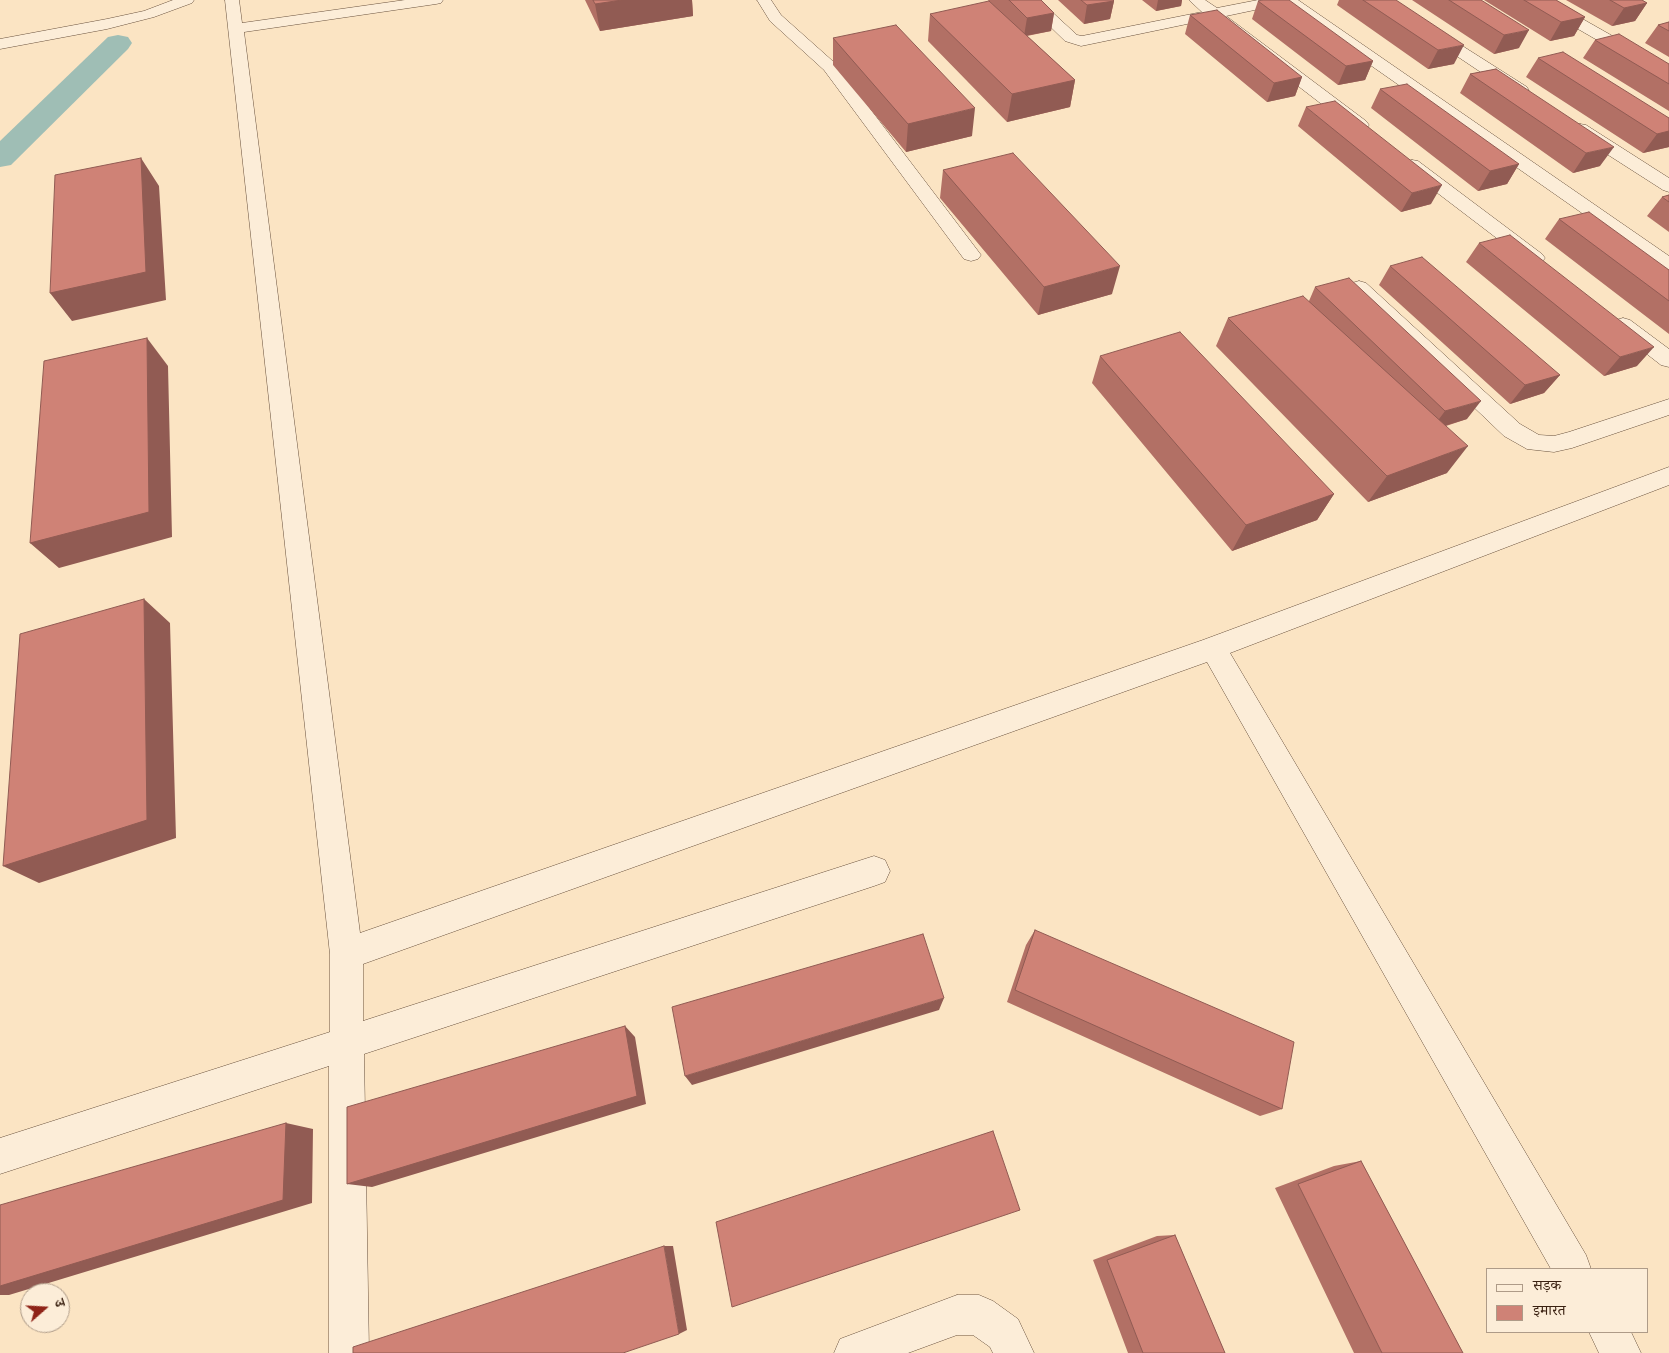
<!DOCTYPE html>
<meta charset="utf-8">
<style>
body{margin:0}
#map{position:relative;width:1669px;height:1353px;overflow:hidden;background:#fbe4c3;font-family:Vollkorn,"Noto Serif Devanagari",serif}
canvas{display:block}
.legend{position:absolute;left:1486px;top:1268px;width:162px;height:65px;box-sizing:border-box;background:#fcedd8;border:1px solid #ae9b88;margin:0;padding:6px 9px;list-style:none;font-size:15px;color:#3a2111}
.legend li{display:flex;align-items:center;gap:10px;height:25px}
.legend b{width:25px;border:1px solid #ae9b88}
.north{position:absolute;left:20px;top:1283px;width:50px;height:50px;box-sizing:border-box;background:#fcedd8;border:1px solid #ae9b88;border-radius:50%;rotate:71deg;font-size:14px;font-weight:700;line-height:20px;text-align:center;color:#3a2111}
.north::after{content:'';display:block;margin:auto;width:18px;height:22px;background:#8f2418;clip-path:polygon(50% 0,100% 100%,50% 72%,0 100%)}
</style>
<div id="map">
<canvas width="1669" height="1353"></canvas>
<ul class="legend">
<li><b style="height:6px;background:#fcedd8"></b>सड़क</li>
<li><b style="height:14px;background:#cf8276"></b>इमारत</li>
</ul>
<div class="north">उ</div>
</div>
<script>
const context = document.querySelector('canvas').getContext('2d');
context.lineJoin = 'round';
const poly = rows => new Path2D(rows.map(r => 'M' + r).join(''));
function paint(path, color) { context.fillStyle = color; context.fill(path, 'evenodd'); }
function strokePath(path, color, width, dash) { context.strokeStyle = color; context.lineWidth = width; context.lineCap = dash ? 'butt' : 'round'; context.setLineDash(dash || []); context.stroke(path); }
paint(poly([
 [118,35,128,37,132,43,128,49,11,165,0,167,0,141,108,37,118,35]
]), '#9fbeb5');
const minor = poly([
 [173,0,194,0,192,3,154,17,107,29,0,49,0,39,107,19,144,11,173,0],
 [225,0,239,0,242,23,405,0,443,0,441,3,436,4,244,32,360,933,1203,640,1669,467,1669,485,1230,653,1586,1255,1591,1269,1551,1269,1207,662,363,964,363,1021,874,856,885,860,890,871,885,882,874,886,364,1054,369,1353,329,1353,329,1066,0,1174,0,1138,330,1032,330,954,225,0],
 [757,0,771,0,781,15,836,64,978,251,981,255,978,259,971,261,964,259,824,70,770,21,757,0],
 [1023,0,1039,0,1077,35,1082,36,1202,12,1189,0,1205,0,1217,8,1258,0,1298,0,1669,256,1669,271,1662,269,1283,4,1226,16,1366,121,1369,125,1366,129,1360,130,1354,129,1211,19,1081,46,1065,41,1023,0],
 [1373,0,1390,0,1527,87,1529,91,1527,95,1515,95,1373,0],
 [1531,0,1549,0,1669,68,1669,80,1663,78,1533,3,1531,0],
 [1580,124,1586,125,1669,178,1669,192,1663,190,1574,133,1571,129,1574,125,1580,124],
 [1412,160,1418,161,1542,254,1545,258,1542,262,1535,264,1528,262,1406,169,1403,165,1406,161,1412,160],
 [1359,281,1366,283,1520,424,1539,435,1554,436,1569,432,1669,399,1669,415,1572,448,1554,452,1527,449,1504,436,1352,291,1349,287,1352,283,1359,281],
 [1623,318,1630,320,1669,349,1669,367,1661,365,1616,330,1613,325,1616,320,1623,318],
 [957,1295,979,1295,993,1301,1018,1319,1034,1353,993,1353,990,1347,973,1335,957,1335,908,1353,834,1353,840,1339,957,1295],
 [1589,1332,1631,1332,1641,1353,1599,1353,1589,1332]
]);
strokePath(minor, '#6a523e', 1);
paint(minor, '#fcedd8');
paint(poly([
 [585,0,692,0,693,16,600,31],
 [988,0,1041,0,1054,13,1051,31,1027,36,1075,80,1070,107,1007,122,928,41,930,14,993,5],
 [1058,0,1113,0,1114,1,1110,19,1084,24],
 [1142,0,1182,0,1181,6,1156,11],
 [1339,0,1396,0,1454,64,1428,69,1337,5],
 [1412,0,1481,0,1519,48,1494,54],
 [1484,0,1556,0,1585,17,1574,36,1550,41],
 [1566,0,1642,0,1647,3,1635,21,1612,26],
 [1258,1,1373,61,1365,80,1338,85,1252,19],
 [1190,15,1302,77,1295,96,1267,102,1185,34],
 [1669,22,1669,57,1645,43,1658,25],
 [833,38,972,136,906,152,833,65],
 [1595,40,1669,64,1669,111,1583,58],
 [1538,58,1669,118,1669,147,1643,153,1526,77],
 [1496,69,1600,166,1573,173,1460,93,1470,74],
 [1380,89,1519,164,1507,184,1478,191,1371,108],
 [1306,107,1431,204,1401,212,1298,126],
 [943,170,1112,294,1038,315,940,198],
 [1669,195,1669,232,1647,216,1662,197],
 [1559,219,1669,270,1669,334,1545,239],
 [1479,243,1637,366,1604,376,1466,262],
 [1390,266,1560,375,1544,393,1510,404,1379,285],
 [1315,287,1467,419,1446,426,1447,473,1368,502,1216,346,1228,318,1309,301],
 [1100,356,1334,494,1317,520,1232,551,1092,383],
 [1035,930,1282,1109,1260,1116,1007,1002,1026,945],
 [1361,1161,1463,1353,1354,1353,1275,1188,1334,1166],
 [1175,1235,1225,1353,1128,1353,1093,1260,1157,1236]
]), '#b27065');
paint(poly([
 [622,0,692,0,693,16,600,31,595,4],
 [1158,0,1182,0,1181,6,1156,11],
 [1114,1,1110,19,1084,24,1087,5],
 [1647,3,1635,21,1612,26,1624,8],
 [1054,13,1051,31,1024,36,1027,18],
 [1585,17,1574,36,1550,41,1561,22],
 [1529,30,1519,48,1494,54,1504,35],
 [1464,45,1454,64,1428,69,1438,50],
 [1373,61,1365,80,1338,85,1346,66],
 [1302,77,1295,96,1267,102,1274,83],
 [1075,80,1070,107,1007,122,1012,94],
 [975,108,972,136,906,152,908,124],
 [1669,131,1669,147,1643,153,1657,134],
 [1614,147,1600,166,1573,173,1586,153],
 [141,158,159,186,166,300,72,321,50,293],
 [1519,164,1507,184,1478,191,1490,171],
 [1442,185,1431,204,1401,212,1412,193],
 [1120,266,1112,294,1038,315,1044,287],
 [147,338,168,366,172,537,59,568,30,543],
 [1654,347,1637,366,1604,376,1620,357],
 [1560,375,1544,393,1510,404,1525,385],
 [1481,401,1467,419,1431,430,1445,411],
 [1468,446,1447,473,1368,502,1387,476],
 [1334,494,1317,520,1232,551,1246,525],
 [144,599,170,623,176,838,39,883,3,866],
 [944,998,939,1010,692,1085,685,1076],
 [625,1026,635,1037,646,1104,372,1187,347,1184],
 [286,1123,313,1129,312,1203,9,1295,0,1295,0,1286],
 [664,1246,673,1246,687,1330,679,1334]
]), '#915b53');
const building = poly([
 [593,0,622,0,595,4,593,0],
 [1009,0,1041,0,1054,13,1027,18,1009,0],
 [1081,0,1113,0,1114,1,1087,5,1081,0],
 [1262,0,1289,0,1373,61,1346,66,1258,1,1262,0],
 [1363,0,1396,0,1464,45,1438,50,1363,0],
 [1449,0,1481,0,1529,30,1504,35,1449,0],
 [1524,0,1556,0,1585,17,1561,22,1524,0],
 [1610,0,1642,0,1647,3,1624,8,1610,0],
 [989,1,1075,80,1012,94,930,14,989,1],
 [1217,10,1302,77,1274,83,1190,15,1217,10],
 [1669,22,1669,31,1658,25,1669,22],
 [896,25,975,108,908,124,833,38,896,25],
 [1619,34,1669,64,1669,84,1595,40,1619,34],
 [1563,52,1669,118,1669,131,1657,134,1538,58,1563,52],
 [1496,69,1614,147,1586,153,1470,74,1496,69],
 [1407,84,1519,164,1490,171,1380,89,1407,84],
 [1335,101,1442,185,1412,193,1306,107,1335,101],
 [1013,153,1120,266,1044,287,943,170,1013,153],
 [141,158,146,272,50,293,55,175,141,158],
 [1669,195,1669,202,1662,197,1669,195],
 [1589,212,1669,270,1669,301,1559,219,1589,212],
 [1510,235,1654,347,1620,357,1479,243,1510,235],
 [1422,257,1560,375,1525,385,1390,266,1422,257],
 [1349,278,1481,401,1445,411,1315,287,1349,278],
 [1303,296,1468,446,1387,476,1228,318,1303,296],
 [1180,332,1334,494,1246,525,1100,356,1180,332],
 [147,338,149,512,30,543,44,361,147,338],
 [144,599,147,820,3,866,20,634,144,599],
 [1035,930,1294,1042,1282,1109,1015,990,1035,930],
 [923,934,944,998,685,1076,672,1007,923,934],
 [625,1026,637,1096,347,1184,347,1107,625,1026],
 [286,1123,283,1200,0,1286,0,1205,286,1123],
 [993,1131,1020,1210,732,1307,716,1222,993,1131],
 [1361,1161,1463,1353,1382,1353,1298,1184,1361,1161],
 [1175,1235,1225,1353,1143,1353,1107,1260,1175,1235],
 [664,1246,679,1334,623,1353,353,1353,353,1347,664,1246]
]);
paint(building, '#cf8276');
strokePath(building, '#915b53', 1);
</script>
